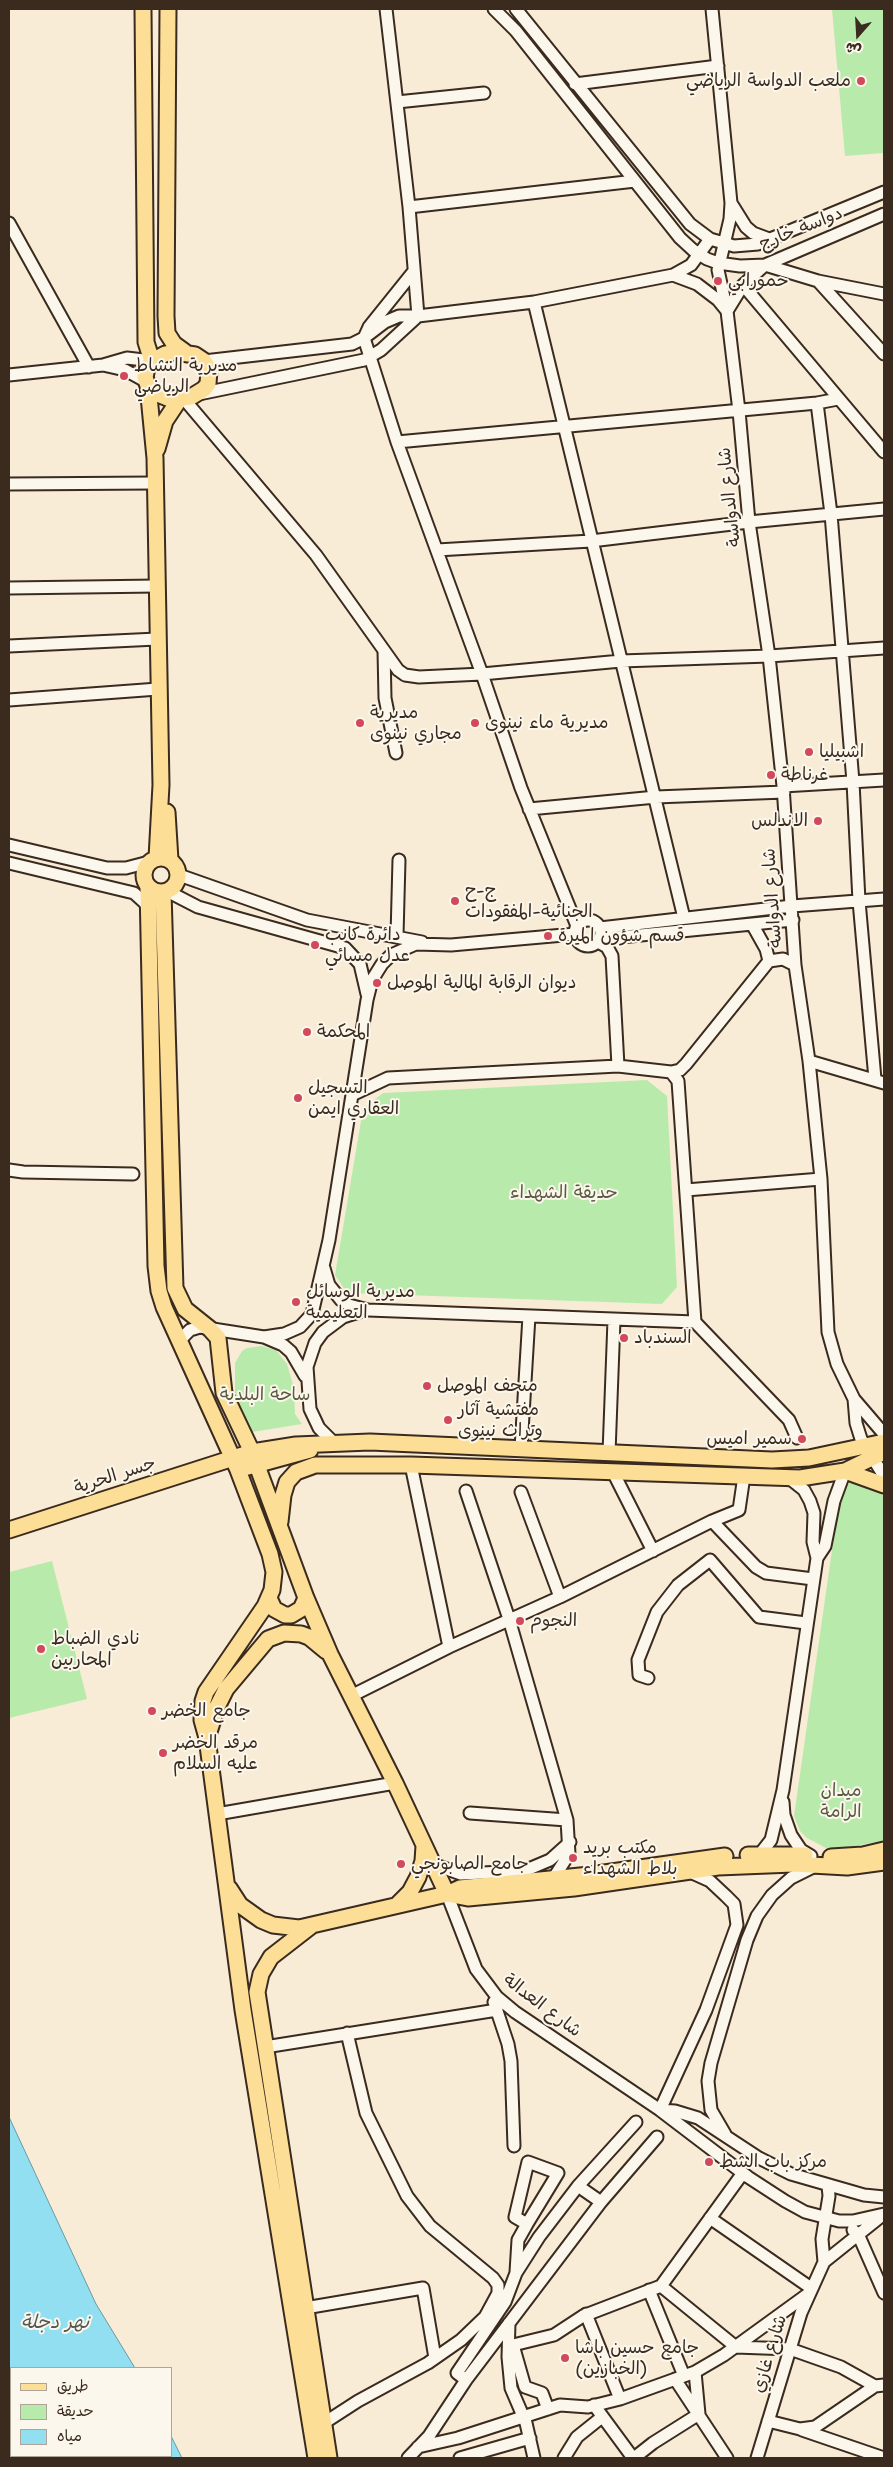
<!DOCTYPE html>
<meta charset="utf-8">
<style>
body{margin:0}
#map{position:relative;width:893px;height:2467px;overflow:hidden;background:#f8ecd6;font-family:"Shantell Sans","Playpen Sans Arabic",sans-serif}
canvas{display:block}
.frame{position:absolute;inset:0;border:10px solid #3b2a1e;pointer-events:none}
.legend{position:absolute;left:10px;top:2367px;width:162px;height:90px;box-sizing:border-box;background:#fbf7ec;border:1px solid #aea59a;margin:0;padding:6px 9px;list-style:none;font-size:15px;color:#3b2a1e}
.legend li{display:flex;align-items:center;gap:10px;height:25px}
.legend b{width:25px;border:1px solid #aea59a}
.north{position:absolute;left:833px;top:10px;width:50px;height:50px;-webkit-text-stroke:4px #fbf7ec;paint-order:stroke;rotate:199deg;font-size:14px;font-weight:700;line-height:20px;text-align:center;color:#3b2a1e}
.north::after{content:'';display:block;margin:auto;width:18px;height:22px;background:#3b2a1e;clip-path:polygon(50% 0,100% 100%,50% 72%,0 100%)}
</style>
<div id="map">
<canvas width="893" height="2467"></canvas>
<div class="frame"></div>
<ul class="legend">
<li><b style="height:6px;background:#fcde96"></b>طريق</li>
<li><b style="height:14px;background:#b8ebab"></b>حديقة</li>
<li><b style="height:14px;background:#92dff1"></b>مياه</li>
</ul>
<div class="north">ش</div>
</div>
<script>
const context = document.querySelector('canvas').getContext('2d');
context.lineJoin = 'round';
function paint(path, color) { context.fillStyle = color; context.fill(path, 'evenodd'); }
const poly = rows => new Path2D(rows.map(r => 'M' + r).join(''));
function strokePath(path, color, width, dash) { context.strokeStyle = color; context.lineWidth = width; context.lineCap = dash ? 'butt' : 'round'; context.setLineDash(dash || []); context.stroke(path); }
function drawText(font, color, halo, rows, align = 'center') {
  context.font = font + ' "Shantell Sans","Playpen Sans Arabic",sans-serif'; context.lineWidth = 4; context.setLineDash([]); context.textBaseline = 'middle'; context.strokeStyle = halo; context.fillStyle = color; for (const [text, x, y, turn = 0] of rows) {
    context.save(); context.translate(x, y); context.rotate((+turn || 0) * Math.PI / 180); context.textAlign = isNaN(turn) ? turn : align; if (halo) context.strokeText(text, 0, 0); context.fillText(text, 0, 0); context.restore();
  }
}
paint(poly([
 [832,9,884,9,884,153,845,156],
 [647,1080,667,1096,677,1287,662,1304,347,1293,335,1275,363,1109,383,1093],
 [262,1346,276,1350,287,1364,294,1388,295,1414,302,1424,240,1434,235,1404,235,1363,242,1351,247,1348],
 [861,1479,871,1483,884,1497,884,1841,836,1849,826,1848,807,1838,800,1831,794,1816,839,1501,843,1486],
 [52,1561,87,1699,9,1718,9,1572]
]), '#b8ebab');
const water = poly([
 [9,2117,96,2304,135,2368,11,2368,11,2456,171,2456,171,2436,182,2458,9,2458,9,2117]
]);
paint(water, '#92dff1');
strokePath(water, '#6f979d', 1);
const minor = poly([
 [386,9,409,207,418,316],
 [494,9,516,31,680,238,693,250,707,259,718,263,740,266,765,265,884,214],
 [516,9,690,224,710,239,734,246,758,244,884,192],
 [712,9,731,203,730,219,718,270,727,311,739,411,749,522,769,656,783,786,795,965,809,1061,821,1179,828,1332,837,1364,854,1399,884,1434],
 [575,84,718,66],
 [397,102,484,93],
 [731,203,746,227,753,233,769,239],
 [409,207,635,181],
 [9,223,89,367],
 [414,271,369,327,364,338,397,442,482,674,521,788,577,926],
 [673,275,697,284,718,300,727,311,743,285,765,265,818,281,884,294],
 [818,281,884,354],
 [743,285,884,452],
 [534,302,684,918],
 [204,361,352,344,364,338,385,322,399,316,418,316,534,302,673,275,691,265,710,239],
 [103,365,125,370,147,382],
 [9,375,103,365,127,358,152,361],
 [199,394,364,360,381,350,418,316],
 [184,399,316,555,398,670,405,675,419,677,482,674,621,661,769,656,884,648],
 [817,403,831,514,853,782,859,901,875,1079],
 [397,442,817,403,838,399],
 [9,484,154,483],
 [437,550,591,541,749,522,884,509],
 [9,588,157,586],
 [9,646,157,639],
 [384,651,385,698,396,753],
 [9,700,158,689],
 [783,786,884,780],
 [529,809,656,797,784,792],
 [9,845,107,868,126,868,149,862],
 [9,863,134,893,145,903,148,909],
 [179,875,307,920,422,942],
 [167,891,198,907,345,948,360,964,367,994],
 '575 933a13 13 0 1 1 26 0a13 13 0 1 1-26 0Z',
 [752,924,766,949,769,961],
 [600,928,792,906,884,899],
 [397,936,399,860],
 [600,939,793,920],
 [598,942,607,947,612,956,618,1066],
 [809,1061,884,1083],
 [671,1072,680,1070,686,1064,769,961,783,959,795,965],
 [354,1094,388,1078,618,1066,671,1072,678,1081,695,1322,789,1420,797,1438],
 [9,1170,23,1172,133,1174],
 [686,1190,821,1179],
 [324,1268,329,1285,341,1300,349,1305,368,1310,695,1322],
 [264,1337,283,1345,291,1352,305,1376],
 [179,1341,190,1330,200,1327,264,1337,284,1334,300,1327,312,1314,329,1240,367,1000,372,980,382,964,391,955,416,944,451,945,575,934],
 [854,1399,856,1423,861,1439,884,1476],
 [333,1442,319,1428,310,1409,307,1367,315,1343,323,1332,343,1317,365,1310],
 [521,1448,529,1316],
 [609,1453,614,1320],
 [411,1465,449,1647],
 [613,1472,653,1551],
 [466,1491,509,1619,567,1820,569,1854,553,1879],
 [521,1492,560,1597],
 [712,1521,756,1567,766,1573,813,1579],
 [817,1558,825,1546,834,1501,845,1471],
 [648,1678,639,1675,638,1660,657,1612,678,1585,710,1560,759,1617,806,1623],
 [351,1696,449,1647,560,1597,712,1521,739,1510,744,1476],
 [783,1802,784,1815,791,1835,801,1850,811,1856],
 [470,1813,567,1820],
 [217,1814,395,1783],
 [760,1854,771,1840,783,1790,817,1558,813,1542,814,1513,810,1501,804,1490,789,1478],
 [433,1864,461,1874,524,1871,550,1860,570,1842],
 [447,1894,476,1969,497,1997,515,2012,660,2110,748,2177,785,2201,805,2212,839,2221,853,2221,884,2214],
 [494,2002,508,2044,511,2061,514,2146],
 [265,2047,497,2010],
 [660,2110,706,2010,737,1925,734,1904,726,1896,710,1881,690,1872],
 [660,2110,675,2111,698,2118,759,2158,791,2174,864,2195,884,2197],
 [725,2134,711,2110,708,2081,711,2063,747,1940,757,1916,772,1895,791,1878,813,1867],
 [578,2186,601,2202],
 [710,2218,811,2288],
 [853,2230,858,2234,884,2293],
 [824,2262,822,2239,829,2196,828,2186],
 [516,2272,518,2240,527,2224,558,2173,528,2162,515,2217,527,2224],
 [661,2286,736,2347,790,2349,841,2367,875,2386,884,2385],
 [649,2290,684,2376],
 [305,2308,423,2288,435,2358],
 [586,2314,620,2399],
 [509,2323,508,2357,511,2388,526,2423,534,2458],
 [513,2345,525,2387,542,2393,548,2409],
 [509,2346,554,2335,583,2316,661,2286,740,2177],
 [675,2379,727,2458],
 [466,2380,457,2373,505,2302,516,2273,539,2237,578,2186,636,2122],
 [594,2405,633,2458],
 [768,2421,800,2429,815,2427,875,2386],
 [324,2423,358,2401,428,2363,461,2340,485,2317,498,2293,498,2285,493,2278,430,2226,407,2196,366,2113,347,2033],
 [802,2430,884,2458],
 [418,2447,458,2438,560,2405,588,2407,620,2399,695,2372,724,2355,808,2294],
 [408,2458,429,2436,466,2380,601,2202,657,2137],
 [460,2458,530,2438],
 [564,2458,577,2437,602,2417],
 [634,2458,653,2443,699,2414,695,2372],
 [757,2458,801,2313,824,2262,879,2218]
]);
const major = poly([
 [143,9,146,342,152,361],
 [168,9,166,316,167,333,174,344,185,352],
 [175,352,195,355,204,361,209,370,208,384,204,389,191,397,170,399,153,392,148,386,145,377,147,368,152,361,165,354,175,352],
 [148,386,155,458,161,785,157,858],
 [157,449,165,421,179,400],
 [167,812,170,860],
 '144 875a17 17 0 1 1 34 0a17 17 0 1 1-34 0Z',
 [148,887,156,1266,159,1291,164,1307,238,1470,270,1554,274,1572,272,1590,265,1606,206,1692,203,1701,202,1720,207,1738,243,2010,316,2458],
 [163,892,175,1288,185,1309,210,1329,218,1338,224,1393,252,1452,306,1598,330,1654,395,1783,447,1894,468,1898,574,1888,718,1867,793,1864,847,1867,884,1862],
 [248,1467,310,1450],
 [845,1471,884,1485],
 [280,1522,283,1495,287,1482,296,1472,315,1465,411,1465,800,1478,845,1471,884,1452],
 [9,1530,252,1452,296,1445,370,1442,772,1460,809,1458,884,1442],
 [269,1598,274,1609,285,1615,291,1615,301,1609,306,1598],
 [207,1738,217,1707,226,1689,268,1639,284,1633,301,1634,309,1637,326,1651],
 [748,1855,805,1855],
 [831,1857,863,1855,884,1850],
 [229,1888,240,1905,261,1920,273,1925,299,1928,447,1894,460,1888,590,1875,725,1856],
 [398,1904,410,1892,418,1877,423,1861,424,1846],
 [311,1926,271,1957,261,1974,257,1992,329,2458]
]);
strokePath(minor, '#3b2a1e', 15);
strokePath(major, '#3b2a1e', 19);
strokePath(minor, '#fbf7ec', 11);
strokePath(major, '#fcde96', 15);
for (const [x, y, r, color] of [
 [861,81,5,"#d1495b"],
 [718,281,5,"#d1495b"],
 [124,376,5,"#d1495b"],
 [360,723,5,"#d1495b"],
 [475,723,5,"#d1495b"],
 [809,752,5,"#d1495b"],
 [771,775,5,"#d1495b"],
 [818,821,5,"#d1495b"],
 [455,901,5,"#d1495b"],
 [548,936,5,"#d1495b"],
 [315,945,5,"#d1495b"],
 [377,983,5,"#d1495b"],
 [307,1032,5,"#d1495b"],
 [298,1098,5,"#d1495b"],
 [296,1302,5,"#d1495b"],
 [624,1338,5,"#d1495b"],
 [427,1386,5,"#d1495b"],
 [448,1420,5,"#d1495b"],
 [802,1439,5,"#d1495b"],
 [520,1621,5,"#d1495b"],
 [41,1649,5,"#d1495b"],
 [152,1711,5,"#d1495b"],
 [163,1753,5,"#d1495b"],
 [573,1858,5,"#d1495b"],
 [401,1864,5,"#d1495b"],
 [709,2162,5,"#d1495b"],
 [565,2358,5,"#d1495b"]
]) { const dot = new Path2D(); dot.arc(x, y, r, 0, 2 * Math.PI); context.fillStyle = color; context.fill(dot); strokePath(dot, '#fbf7ec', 2); }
drawText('18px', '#3b2a1e', '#fbf7ec', [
 ["ملعب الدواسة الرياضي",851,81,"right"],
 ["حمورابي",728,281],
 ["مديرية النشاط",134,366],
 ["الرياضي",134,387],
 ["مديرية",370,713],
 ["مجاري نينوى",370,734],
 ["مديرية ماء نينوى",485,723],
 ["اشبيليا",819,752],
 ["غرناطة",781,775],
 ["الاندلس",808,821,"right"],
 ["ج-ح",465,891],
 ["الجنائية-المفقودات",465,912],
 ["دائرة كانب",325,935],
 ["عدل مسائي",325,956],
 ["قسم شؤون الميرة",558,936],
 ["ديوان الرقابة المالية الموصل",387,983],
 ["المحكمة",317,1032],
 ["التسجيل",308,1088],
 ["العقاري ايمن",308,1109],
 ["مديرية الوسائل",306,1292],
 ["التعليمية",306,1313],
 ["السندباد",634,1338],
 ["متحف الموصل",437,1386],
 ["مفتشية آثار",458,1410],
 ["وتراث نينوى",458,1431],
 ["سمير اميس",792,1439,"right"],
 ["النجوم",530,1621],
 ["نادي الضباط",51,1639],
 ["المحاربين",51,1660],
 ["جامع الخضر",162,1711],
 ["مرقد الخضر",173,1743],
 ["عليه السلام",173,1764],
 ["مكتب بريد",583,1848],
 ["بلاط الشهداء",583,1869],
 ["جامع الصابونجي",411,1864],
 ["مركز باب الشط",719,2162],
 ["جامع حسين باشا",575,2348],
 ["(الخبازين)",575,2369]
], 'left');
drawText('18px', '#3b2a1e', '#fbf7ec', [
 ["دواسة خارج",801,229,-22],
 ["شارع الدواسة",730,497,-96],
 ["شارع الدواسة",773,898,-94],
 ["جسر الحرية",115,1476,-18],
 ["شارع العدالة",542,2006,37],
 ["شارع غازي",770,2354,-73]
]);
drawText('18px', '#5a5a41', '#fbf7ec', [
 ["حديقة الشهداء",564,1193],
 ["ساحة البلدية",265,1395],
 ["ميدان",841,1791],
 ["الرامة",841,1812]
]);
drawText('italic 19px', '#515753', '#fbf7ec', [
 ["نهر دجلة",55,2323]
]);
</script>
